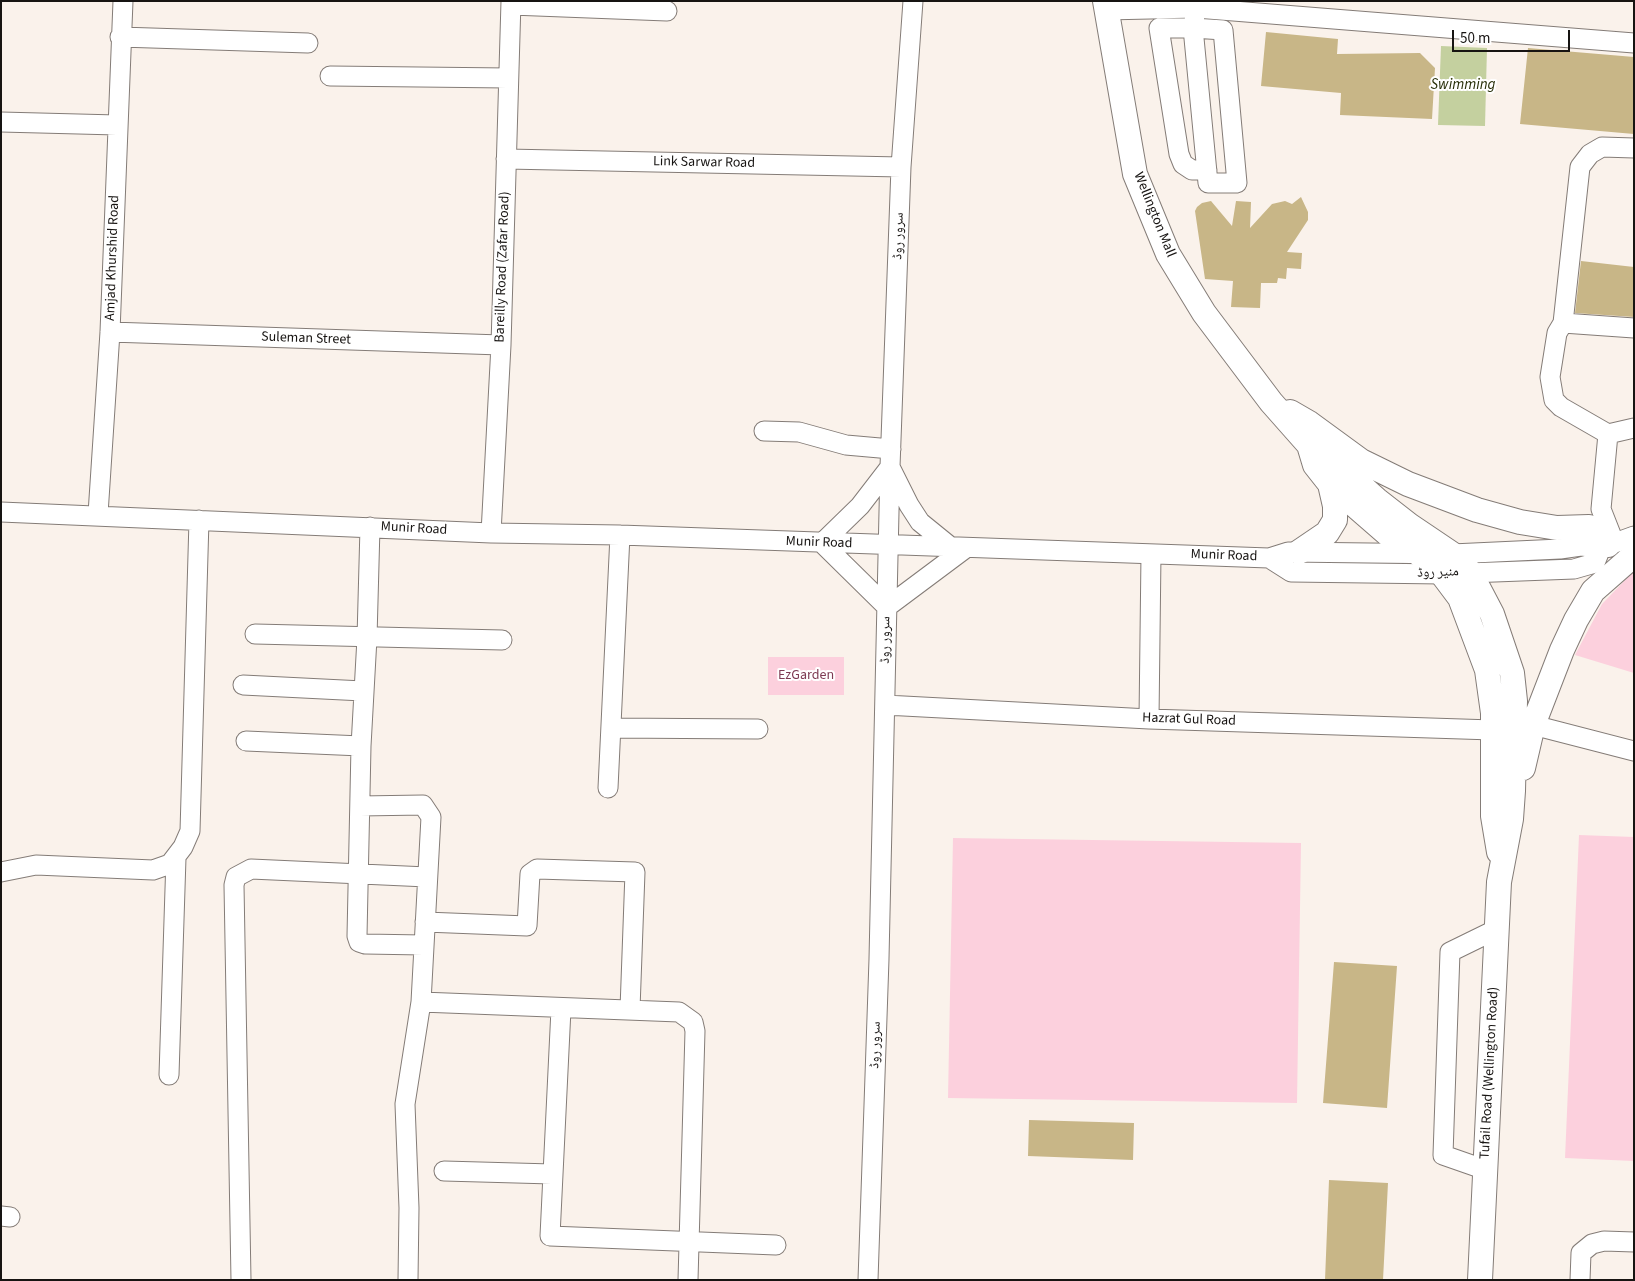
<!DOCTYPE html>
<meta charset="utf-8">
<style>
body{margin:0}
#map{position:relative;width:1635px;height:1281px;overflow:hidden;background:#faf2eb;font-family:"Source Sans 3",sans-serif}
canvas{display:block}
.frame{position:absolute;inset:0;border:2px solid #171412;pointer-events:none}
.scale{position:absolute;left:1452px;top:30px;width:118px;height:22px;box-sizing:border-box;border:2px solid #171412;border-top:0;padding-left:6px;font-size:15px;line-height:18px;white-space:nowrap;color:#171412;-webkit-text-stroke:4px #fff;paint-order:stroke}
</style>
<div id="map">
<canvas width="1635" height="1281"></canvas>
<div class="frame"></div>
<div class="scale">50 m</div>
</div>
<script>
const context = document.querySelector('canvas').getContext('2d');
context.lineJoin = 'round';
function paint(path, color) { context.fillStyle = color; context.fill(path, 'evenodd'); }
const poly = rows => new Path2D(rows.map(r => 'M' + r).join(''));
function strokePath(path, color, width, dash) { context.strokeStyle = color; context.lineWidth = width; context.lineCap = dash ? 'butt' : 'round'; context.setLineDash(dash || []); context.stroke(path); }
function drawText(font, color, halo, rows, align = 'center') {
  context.font = font + ' "Source Sans 3","Noto Naskh Arabic",sans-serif'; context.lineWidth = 4; context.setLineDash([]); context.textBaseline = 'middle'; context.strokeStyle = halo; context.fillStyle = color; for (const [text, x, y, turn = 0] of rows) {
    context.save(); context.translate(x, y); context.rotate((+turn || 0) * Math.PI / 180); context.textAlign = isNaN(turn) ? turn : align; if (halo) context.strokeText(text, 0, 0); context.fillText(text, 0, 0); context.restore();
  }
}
paint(poly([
 [1634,571,1634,673,1575,655,1602,604],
 [768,657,844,657,844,695,768,695],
 [1579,835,1634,837,1634,1161,1565,1158],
 [953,838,1301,843,1297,1103,948,1098]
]), '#fcd0dd');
paint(poly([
 [1441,46,1487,48,1485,126,1438,125]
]), '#c4d09f');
paint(poly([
 [1266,32,1338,39,1337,54,1420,53,1435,68,1432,119,1340,115,1341,93,1261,86],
 [1528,48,1634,57,1634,134,1520,124],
 [1301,197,1308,212,1308,220,1287,252,1302,253,1301,269,1287,268,1286,279,1278,278,1277,283,1261,283,1260,308,1231,307,1233,281,1205,279,1195,211,1197,207,1202,203,1211,201,1232,226,1236,201,1251,202,1250,228,1272,204,1285,201,1292,204],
 [1581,261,1634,267,1634,317,1575,313],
 [1334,962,1397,966,1387,1108,1323,1103],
 [1029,1120,1134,1123,1133,1160,1028,1156],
 [1329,1180,1388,1183,1383,1280,1325,1280]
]), '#c8b687');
const minor = poly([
 [511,5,667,11],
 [1105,10,1196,8,1196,1],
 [120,37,308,43],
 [330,76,508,78],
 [1,122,117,125],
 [506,159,901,167],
 [1207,170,1192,170,1183,164,1179,154,1159,28,1193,28,1223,30,1237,183,1208,183,1193,28,1196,8,1634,43],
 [1563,323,1580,167,1590,154,1602,147,1634,148],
 [1634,328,1563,323,1557,333,1550,377,1554,400,1561,407,1608,434,1634,428],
 [110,332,501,345],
 [764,431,799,432,846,445,891,449],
 [1608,434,1601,509,1614,542],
 [1,512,491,533,620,535,1269,558,1288,552,1452,554,1560,549,1581,546,1601,548,1634,536],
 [98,514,110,332,123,1],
 [370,527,367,638,361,746,357,936,359,942,365,944,423,945],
 [491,533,501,345,511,1],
 [952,548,920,522,909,505,890,467,860,506,822,543,887,607,966,548],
 [1269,558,1291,572,1442,574,1574,569,1595,563,1601,548],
 [255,634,502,640],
 [243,685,363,691],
 [885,705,1149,719,1493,730],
 [1149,719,1151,554],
 [1533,725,1634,751],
 [611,728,758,729],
 [246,741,361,746],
 [608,788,620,535],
 [360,806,423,805,431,817,421,1002,405,1104,409,1208,408,1280],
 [1,872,36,865,153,870,170,864,183,847,190,831,199,520],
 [425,922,527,926,530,874,537,869,635,872,630,1009],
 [421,1002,679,1012,693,1022,695,1031,688,1280],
 [561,1009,550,1236,776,1245],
 [169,1075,176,858],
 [1486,1170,1443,1155,1450,952,1497,929],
 [444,1171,552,1174],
 [1,1216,10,1217],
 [241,1280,234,885,236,877,251,869,427,877],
 [868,1280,879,959,890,467,901,167,913,1],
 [1580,1280,1581,1253,1592,1244,1604,1241,1634,1242]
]);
const major = poly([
 [1105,1,1135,174,1168,254,1204,313,1271,402,1309,445,1321,450,1377,500,1409,525,1452,554,1470,572,1492,614,1512,673,1515,701,1513,791,1511,819,1499,882,1480,1280],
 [1290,412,1309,423,1361,461,1408,484,1477,510,1520,522,1557,528,1589,527,1608,545],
 [1309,445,1315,465,1330,484,1391,537,1419,554,1442,574,1460,598,1487,670,1493,713,1493,816,1499,852],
 [1299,552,1327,533,1335,520,1335,506,1330,484],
 [1523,768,1533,725,1562,650,1576,620,1593,591,1634,555]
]);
strokePath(minor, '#847c77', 21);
strokePath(major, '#847c77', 26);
strokePath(minor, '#fff', 19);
strokePath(major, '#fff', 24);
drawText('14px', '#171412', '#fff', [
 ["Link Sarwar Road",704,163,1],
 ["Wellington Mall",1154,215,68],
 ["سرور روڈ",899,236,-88],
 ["Amjad Khurshid Road",113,258,-88],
 ["Bareilly Road (Zafar Road)",503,267,-88],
 ["Suleman Street",306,339,2],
 ["Munir Road",414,529,3],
 ["Munir Road",819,543,2],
 ["Munir Road",1224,556,2],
 ["منیر روڈ",1438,573,-2],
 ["سرور روڈ",886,640,-89],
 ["Hazrat Gul Road",1189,720,2],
 ["سرور روڈ",876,1045,-88],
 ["Tufail Road (Wellington Road)",1490,1073,-87]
]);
drawText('14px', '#7e3b53', '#fff', [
 ["EzGarden",806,676]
]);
drawText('italic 15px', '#272e08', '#fff', [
 ["Swimming",1463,86]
]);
</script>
